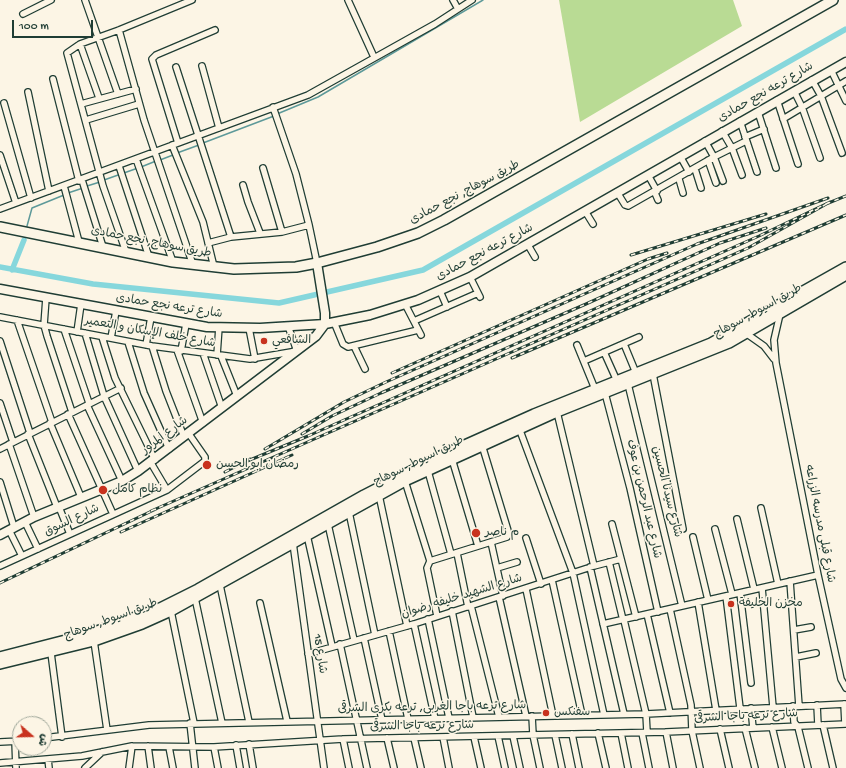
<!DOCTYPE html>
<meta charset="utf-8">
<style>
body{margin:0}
#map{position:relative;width:846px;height:768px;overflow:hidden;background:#fcf5e5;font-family:"Gochi Hand","Playpen Sans Arabic",sans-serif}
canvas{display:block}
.north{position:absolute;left:12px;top:716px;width:40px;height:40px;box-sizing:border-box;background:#fcf5e5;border:1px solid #a4ab9e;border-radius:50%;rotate:110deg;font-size:11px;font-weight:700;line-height:16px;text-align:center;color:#1f3d34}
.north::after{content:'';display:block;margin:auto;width:14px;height:18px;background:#c8321e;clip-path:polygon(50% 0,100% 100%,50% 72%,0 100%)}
.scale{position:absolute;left:12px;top:20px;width:81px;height:18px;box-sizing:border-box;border:2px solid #1f3d34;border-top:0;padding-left:5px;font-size:12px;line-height:14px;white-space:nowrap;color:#1f3d34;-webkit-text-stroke:3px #fcf5e5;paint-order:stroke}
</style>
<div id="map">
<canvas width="846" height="768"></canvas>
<div class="north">ش</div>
<div class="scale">100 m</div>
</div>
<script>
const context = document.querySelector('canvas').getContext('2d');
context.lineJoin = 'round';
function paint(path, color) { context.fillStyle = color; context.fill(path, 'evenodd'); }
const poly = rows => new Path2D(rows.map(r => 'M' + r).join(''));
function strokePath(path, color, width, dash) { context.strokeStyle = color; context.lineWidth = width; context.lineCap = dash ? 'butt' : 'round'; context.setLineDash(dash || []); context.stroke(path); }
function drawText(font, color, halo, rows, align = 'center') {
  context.font = font + ' "Gochi Hand","Playpen Sans Arabic",sans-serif'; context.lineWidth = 3; context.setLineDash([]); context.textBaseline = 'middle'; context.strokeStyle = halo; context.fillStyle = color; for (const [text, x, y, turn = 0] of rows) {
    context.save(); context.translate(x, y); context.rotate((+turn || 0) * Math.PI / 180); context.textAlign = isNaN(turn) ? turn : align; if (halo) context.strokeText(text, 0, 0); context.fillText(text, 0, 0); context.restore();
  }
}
paint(poly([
 [559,0,733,0,742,26,580,122]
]), '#b9db94');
strokePath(poly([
 [277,114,318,97,483,0],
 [203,143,274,116],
 [177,153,199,145],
 [160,160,173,155],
 [141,167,156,161],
 [104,180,138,168],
 [87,186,100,182],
 [68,193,83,188],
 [27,226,32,208,64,195]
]), '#5d9999', 1.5);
strokePath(poly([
 [0,267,93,284,279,303,423,270,846,29],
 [12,270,24,240]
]), '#86d7dc', 5.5);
const street = poly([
 [85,0,118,94],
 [348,0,374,57],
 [453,0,458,9],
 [23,14,51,0],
 [119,30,144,120,193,265],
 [80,44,99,98],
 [202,66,219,128],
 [176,67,231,237,208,243],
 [831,70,846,101],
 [53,79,79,181],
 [812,80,821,96,842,153],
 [794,91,802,107,820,158],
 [28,92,49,191],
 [777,100,798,164],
 [4,103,31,198],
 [81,104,136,89],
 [273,107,296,174,309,225],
 [758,112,776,168],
 [783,119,846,81],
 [86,120,139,104],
 [740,121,757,172],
 [722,131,732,148,742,175],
 [745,137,764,129],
 [705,141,714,157,723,181],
 [178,143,152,59,156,55,215,30],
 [172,145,203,222,214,267],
 [0,155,16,203],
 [680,156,689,172],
 [136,159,173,262],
 [708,160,716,183],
 [119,166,149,257],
 [263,168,282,232],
 [695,169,701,188],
 [648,175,657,191],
 [679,179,683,193],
 [82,180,103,247],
 [243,185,248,202,260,233],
 [64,186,79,242],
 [617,192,625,205,628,206,714,157,746,141],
 [655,193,658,200],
 [0,209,308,95,435,24,472,0],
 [585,211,593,224],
 [231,237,282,232,309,225,317,263],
 [528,245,535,257],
 [126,252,103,186,67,53,80,44,119,30,192,0],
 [470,277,480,297],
 [440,291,447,307],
 [46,298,44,325,47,336,72,412],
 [405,304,421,335],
 [780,314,774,340,776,363,818,575,841,679,846,688],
 [0,317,152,346,250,359,297,351,288,326],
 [17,320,52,422],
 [414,321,478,293],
 [334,322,343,344,348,347,418,330],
 [249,328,255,359],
 [64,329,89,403],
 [77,332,81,304],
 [85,333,104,396,138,471],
 [747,334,764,346,774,359],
 [102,337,115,378,155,460],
 [111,338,116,311],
 [0,341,30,433],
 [128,342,144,393,169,449],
 [624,344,636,373],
 [146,345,151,317],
 [577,345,595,389],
 [152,346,166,391,184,437],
 [354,346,365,369],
 [177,350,203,423],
 [181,351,186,324],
 [604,352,617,381],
 [203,353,222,408],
 [217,355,219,327],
 [221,356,237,396],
 [584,361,639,337],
 [653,374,683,529],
 [628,384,682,606],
 [605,393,630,488,658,612],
 [0,403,13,442],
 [87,405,122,481],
 [557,412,594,566],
 [68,414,113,514],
 [50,423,81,497],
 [519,428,573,573,604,715],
 [28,434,57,507],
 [9,444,34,517],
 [0,449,121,388],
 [452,459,478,546],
 [151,463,167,490],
 [428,471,451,554],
 [405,481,430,561],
 [0,482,14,527],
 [379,495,407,626],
 [59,507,70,534],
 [761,508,778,584],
 [349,512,375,635],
 [737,519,754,589],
 [25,522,38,549],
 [328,524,354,640],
 [612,524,636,617],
 [715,529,732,594],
 [9,530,22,556],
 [307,535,332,646],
 [693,537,708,600],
 [526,538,541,584],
 [491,542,503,596],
 [293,543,324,768],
 [457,553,468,607],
 [430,561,507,537,509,534,482,445],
 [430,561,427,568,437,616],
 [609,562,623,620],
 [0,566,167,490,205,461,205,457,189,434],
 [590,567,624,714],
 [497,568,517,562],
 [552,580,582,715],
 [790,581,799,706],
 [220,585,249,722],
 [762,588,773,707],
 [526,589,553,716],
 [740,593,751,683],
 [726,596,740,708],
 [499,597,526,716],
 [195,598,222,723],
 [698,602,716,710],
 [260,603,287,721],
 [471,606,499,717],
 [670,609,691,705,692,731,700,768],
 [171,611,194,723],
 [452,611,473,717],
 [647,614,670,713],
 [428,619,449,718],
 [624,620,646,714,647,732],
 [414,624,435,719],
 [603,624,818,575],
 [794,630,811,627],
 [389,631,408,719],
 [364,638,382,720],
 [94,641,107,730],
 [340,644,367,768],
 [51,653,62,737],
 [308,654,414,624,594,566,621,559],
 [796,657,816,653],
 [844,704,845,724],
 [817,705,818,725],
 [793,706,794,722,798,727,808,768],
 [751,708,753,728],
 [532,716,533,735,540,768],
 [190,723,195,768],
 [823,725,833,768],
 [772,727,782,768],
 [745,728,755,768],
 [720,729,729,768],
 [666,732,673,768],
 [598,733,606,768],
 [621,733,628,768],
 [642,733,649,768],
 [572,734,579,768],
 [555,735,562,768],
 [498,736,505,768],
 [513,736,520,768],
 [443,737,449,768],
 [474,737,481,768],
 [44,738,149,725,646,714,846,704],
 [387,738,394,768],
 [414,738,421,768],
 [343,739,349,768],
 [15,741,16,768],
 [0,742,20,741],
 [249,744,253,768],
 [236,745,240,768],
 [148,746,151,768],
 [169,747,173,768],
 [214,747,218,768],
 [48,759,49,768],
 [0,763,82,756,132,746,214,747,343,739,666,732,846,724],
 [85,768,102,752],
 [129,768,132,746]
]);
const secondary = poly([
 [0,289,207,327,260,328,325,324,370,315,418,300,470,277,846,62],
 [0,535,34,517,122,481,138,471,316,336,325,324,325,313,317,263]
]);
const primary = poly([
 [0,227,173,262,234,269,296,267,317,263,377,247,418,233,444,220,833,0],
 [0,657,89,634,160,608,198,589,364,495,440,456,534,414,711,343,846,267],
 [0,664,94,641,142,624,171,611,405,481,557,412,729,343,846,275]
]);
strokePath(street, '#1f3d34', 8);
strokePath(secondary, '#1f3d34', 11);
strokePath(primary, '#1f3d34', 12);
strokePath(street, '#fcf5e5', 5.5);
strokePath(secondary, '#fcf5e5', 8);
strokePath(primary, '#fcf5e5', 9);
const rail = poly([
 [826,204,846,196],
 [631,255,766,214],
 [512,358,846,215],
 [392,373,648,259,667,253],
 [302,434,332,416,381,393,586,304,720,243,766,228],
 [265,449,344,402,386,382,697,244,828,198],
 [225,472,250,459],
 [151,511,748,248,830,202,759,236,308,436,245,462],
 [121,532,292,455],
 [0,583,156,509]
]);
strokePath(rail, '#1f3d34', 3);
strokePath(rail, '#fcf5e5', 1.5, [4.5]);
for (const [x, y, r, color] of [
 [264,341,4,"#c8321e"],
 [207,465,5,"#c8321e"],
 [103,490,5,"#c8321e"],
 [476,533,5,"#c8321e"],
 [731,604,4,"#c8321e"],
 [546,713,4,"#c8321e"]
]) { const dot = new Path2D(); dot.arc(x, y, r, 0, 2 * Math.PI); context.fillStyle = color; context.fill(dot); strokePath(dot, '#fcf5e5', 1.5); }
drawText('12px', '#1f3d34', '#fcf5e5', [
 ["شارع ترعه نجع حمادى",766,93,-30],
 ["طريق سوهاج, نجع حمادى",465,193,-28],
 ["طريق سوهاج, نجع حمادى",151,243,11],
 ["شارع ترعه نجع حمادى",485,253,-28],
 ["شارع ترعه نجع حمادى",169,307,9],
 ["طريق اسيوط, سوهاج",758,312,-29],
 ["شارع خلف الإسكان و التعمير",150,333,10],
 ["شارع المرور",165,436,-37],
 ["طريق اسيوط, سوهاج",419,462,-26],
 ["شارع سيدنا الحسين",666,492,76],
 ["شارع عبد الرحمن بن عوف",643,499,77],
 ["شارع السوق",72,521,-25],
 ["شارع قبلى مدرسه الزراعه",819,524,79],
 ["شارع الشهيد خليفه رضوان",462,597,-17],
 ["طريق اسيوط, سوهاج",111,620,-20],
 ["شارع 15",319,654,82],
 ["شارع ترعه باجا الغربى, ترعه بكرى الشرقى",432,708,-1],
 ["شارع ترعه باجا الشرقى",746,717,-3],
 ["شارع ترعه باجا الشرقى",422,727,-1]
]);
drawText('12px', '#1f3d34', '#fcf5e5', [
 ["الشافعي",272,341],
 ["رمضان ابو الحسن",216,465],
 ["نظام كامل",112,490],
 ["م ناصر",485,533],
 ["مخزن الخليفة",739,604],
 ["سفنكس",554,713]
], 'left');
</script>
